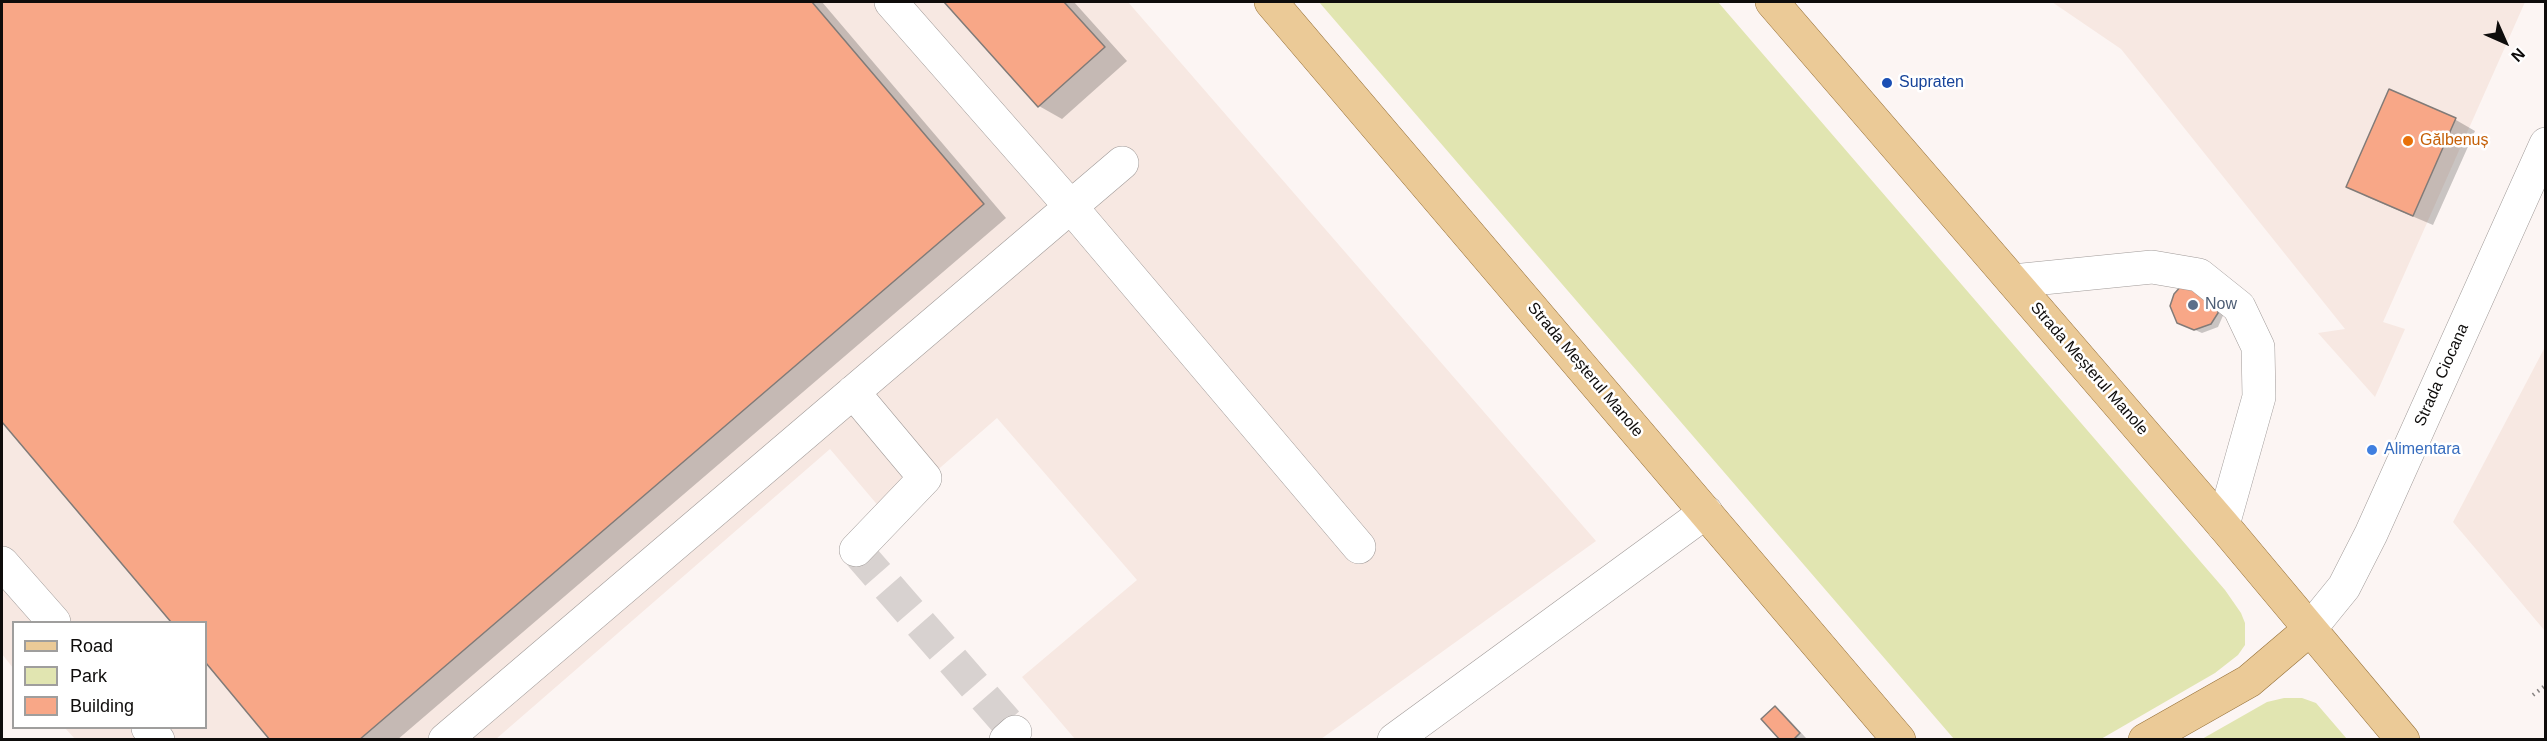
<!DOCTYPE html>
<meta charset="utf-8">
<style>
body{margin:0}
#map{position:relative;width:2547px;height:741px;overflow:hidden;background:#fcf5f3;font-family:Helvetica,sans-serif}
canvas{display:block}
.frame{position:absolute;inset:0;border:3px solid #0e0c0b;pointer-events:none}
.legend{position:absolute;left:12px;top:621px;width:195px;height:108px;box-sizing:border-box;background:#fff;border:2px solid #9f9e9d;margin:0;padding:8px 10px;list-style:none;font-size:18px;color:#0e0c0b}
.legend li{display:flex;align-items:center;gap:12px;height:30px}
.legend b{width:30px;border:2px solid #9f9e9d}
.north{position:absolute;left:2475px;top:12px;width:60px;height:60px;-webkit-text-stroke:4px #fff;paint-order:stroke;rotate:135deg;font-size:16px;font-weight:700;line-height:24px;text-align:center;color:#0e0c0b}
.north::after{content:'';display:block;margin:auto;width:21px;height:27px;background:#0e0c0b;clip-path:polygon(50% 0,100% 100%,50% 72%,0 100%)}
</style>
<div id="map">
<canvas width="2547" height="741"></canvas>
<div class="frame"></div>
<ul class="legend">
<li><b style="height:8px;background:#ebca97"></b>Road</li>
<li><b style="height:16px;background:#e1e5b1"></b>Park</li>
<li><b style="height:16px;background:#f8a787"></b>Building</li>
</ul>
<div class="north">N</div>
</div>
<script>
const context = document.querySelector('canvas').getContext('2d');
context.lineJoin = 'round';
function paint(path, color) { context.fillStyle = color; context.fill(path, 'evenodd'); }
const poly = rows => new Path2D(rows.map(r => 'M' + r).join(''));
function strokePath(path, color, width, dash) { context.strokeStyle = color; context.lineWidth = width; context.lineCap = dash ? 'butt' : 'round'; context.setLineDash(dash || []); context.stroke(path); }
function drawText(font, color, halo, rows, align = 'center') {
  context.font = font + ' Helvetica,sans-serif'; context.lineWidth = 5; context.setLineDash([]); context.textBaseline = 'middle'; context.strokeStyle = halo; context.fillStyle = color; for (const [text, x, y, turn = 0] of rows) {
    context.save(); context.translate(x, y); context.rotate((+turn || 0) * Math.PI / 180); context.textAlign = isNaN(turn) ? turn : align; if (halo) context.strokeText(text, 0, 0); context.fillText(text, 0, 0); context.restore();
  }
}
paint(poly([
 [2,2,1128,2,1596,541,1321,739,1075,739,1022,677,1137,580,997,418,886,515,830,449,496,739,75,739,65,728,206,728,206,622,14,622,13,668,2,654],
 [2052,2,2525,2,2383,322,2405,329,2375,397,2318,333,2345,329,2121,49],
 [2545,347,2545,631,2453,522]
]), '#f7e8e2');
paint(poly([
 [1319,2,1718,2,2225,590,2241,613,2245,623,2245,645,2238,655,2215,673,2101,739,1954,739],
 [2284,698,2302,698,2316,703,2347,739,2202,739,2267,702]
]), '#e1e5b1');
paint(poly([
 [2,2,822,2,1006,218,397,740,272,740,206,661,206,622,173,622,2,420],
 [946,2,1074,2,1127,61,1062,119,1039,106],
 [2390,91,2456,120,2475,131,2433,225,2367,197,2348,186],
 [2172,306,2225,311,2218,327,2202,333,2186,326],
 [1775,708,1782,712,1806,738,1782,740]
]), '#0003');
const building = poly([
 [2,2,812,2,984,204,359,740,270,740,206,663,206,622,171,622,2,422,2,2],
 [944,2,1064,2,1105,47,1038,107,944,2],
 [2389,89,2456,118,2413,216,2346,187,2389,89],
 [2182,285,2218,300,2218,313,2211,324,2194,330,2177,323,2170,306,2174,294,2182,285],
 [1775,706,1800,733,1793,740,1780,740,1761,719,1775,706]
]);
paint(building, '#f8a787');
strokePath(building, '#817b78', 1.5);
strokePath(poly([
 [856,550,1015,732]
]), '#d8d2d0', 33, [33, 16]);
const minor = poly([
 [891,2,1071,207,1359,547],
 [2013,281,2152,267,2199,275,2239,307,2258,347,2259,397,2223,525],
 [853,392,925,478,856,550],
 [2,563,54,622],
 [2309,630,2344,587,2371,534,2546,144],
 [148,728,158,740],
 [445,740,1122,163],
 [1006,740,1015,732],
 [1394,740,1706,512]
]);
const major = poly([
 [1271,2,1899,740],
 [1772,2,2223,525,2403,740],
 [2145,740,2249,681,2309,630]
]);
strokePath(minor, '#a09a98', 34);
strokePath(major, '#957038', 34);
strokePath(poly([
 [2533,695,2546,685]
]), '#868280', 4, [1.5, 4.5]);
strokePath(minor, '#fff', 33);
strokePath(major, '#ebca97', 33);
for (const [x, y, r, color] of [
 [1887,83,6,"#1a4fb4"],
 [2408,141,6,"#e8710a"],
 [2193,305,6,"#5c6f8a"],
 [2372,450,6,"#3f7fe0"]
]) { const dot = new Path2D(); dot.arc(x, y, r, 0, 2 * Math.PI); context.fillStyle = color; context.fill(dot); strokePath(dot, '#fff', 2); }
drawText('16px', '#164399', '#fff', [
 ["Supraten",1899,83]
], 'left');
drawText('16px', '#c56008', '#fff', [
 ["Gălbenuș",2420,141]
], 'left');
drawText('16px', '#4e5e75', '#fff', [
 ["Now",2205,305]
], 'left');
drawText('16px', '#0e0c0b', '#fff', [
 ["Strada Meșterul Manole",2089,369,49],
 ["Strada Meșterul Manole",1585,370,50],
 ["Strada Ciocana",2442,375,-66]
]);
drawText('16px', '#366cbe', '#fff', [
 ["Alimentara",2384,450]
], 'left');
</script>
